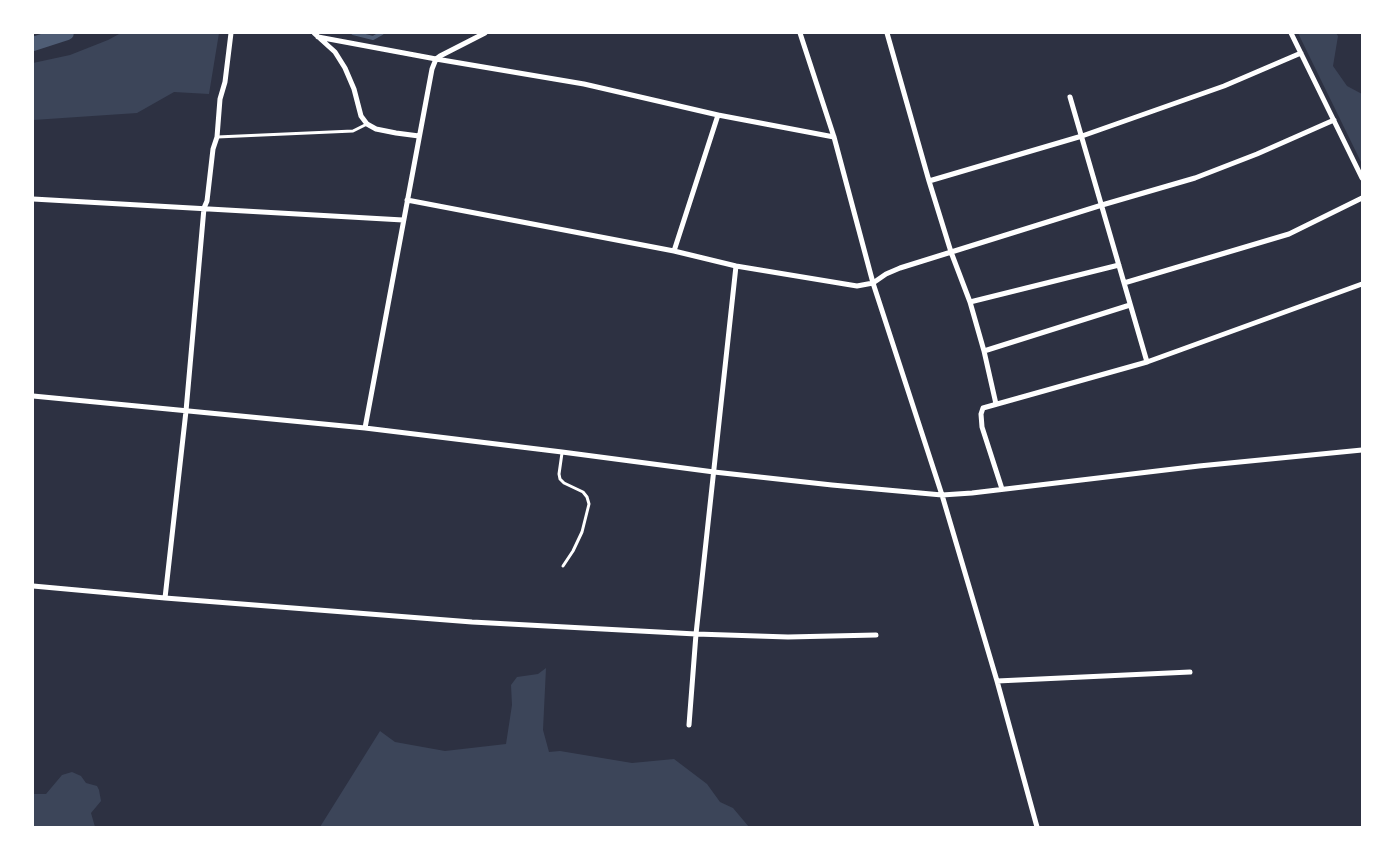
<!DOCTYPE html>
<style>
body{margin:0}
#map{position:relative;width:1395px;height:860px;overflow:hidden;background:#2d3142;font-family:Helvetica,sans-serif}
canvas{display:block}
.frame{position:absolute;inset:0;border:34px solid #fff;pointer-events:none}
</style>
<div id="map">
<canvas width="1395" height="860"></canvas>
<div class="frame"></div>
</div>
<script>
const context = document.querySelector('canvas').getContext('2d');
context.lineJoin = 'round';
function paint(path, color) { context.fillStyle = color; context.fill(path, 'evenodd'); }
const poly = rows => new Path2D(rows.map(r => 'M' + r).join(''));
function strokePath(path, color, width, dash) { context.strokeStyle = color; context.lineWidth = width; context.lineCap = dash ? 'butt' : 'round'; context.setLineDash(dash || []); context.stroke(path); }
paint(poly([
 [121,33,219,33,209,94,174,92,137,113,33,120,33,63,70,55,108,40],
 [1298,33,1336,33,1338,36,1333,66,1347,86,1362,94,1362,164],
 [546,668,543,730,549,752,560,751,632,763,674,759,707,784,720,802,733,808,749,827,320,827,380,731,395,742,445,751,506,744,512,705,511,685,517,677,538,674],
 [72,772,81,776,86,783,97,786,99,790,101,801,91,813,95,827,33,827,33,794,46,794,62,775]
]), '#3c4559');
strokePath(poly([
 [353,33,373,38,382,33]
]), '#4f5d75', 4);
strokePath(poly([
 [33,44,67,33]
]), '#4f5d75', 14);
strokePath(poly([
 [217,137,353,131,367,124],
 [562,453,559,474,560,479,564,483,583,492,587,497,589,504,582,532,573,551,563,566]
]), '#fff', 3);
strokePath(poly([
 [314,33,335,52,345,68,354,89,361,116,367,124,376,129,396,133,419,136],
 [800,33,834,137,873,283,942,495,997,681,1037,827],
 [887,33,929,181,951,252,970,302,984,351,996,404],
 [1291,33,1362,178],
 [318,37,436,59,584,84,718,115,834,137],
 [1070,97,1147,362],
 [929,181,1082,136,1224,86,1301,53],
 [33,199,403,220],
 [407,200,674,251,736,266,857,286,873,283,886,274,900,268,1102,205,1195,178,1257,154,1334,120],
 [674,251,718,115],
 [1124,283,1289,234,1362,198],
 [970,302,1119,265],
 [984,351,1130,305],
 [33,396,365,428,562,452,714,472,832,485,942,495,972,493,1199,466,1362,450],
 [365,428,432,69,436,59,440,56,485,33],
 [1002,489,982,427,981,414,983,408,1147,362,1362,284],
 [33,586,165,598,472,622,696,634,788,637,876,635],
 [165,598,186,411,204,208,207,201,213,149,217,137,220,99,225,82,231,33],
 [997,681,1190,672],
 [689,725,696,634,736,266]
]), '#fff', 5);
</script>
